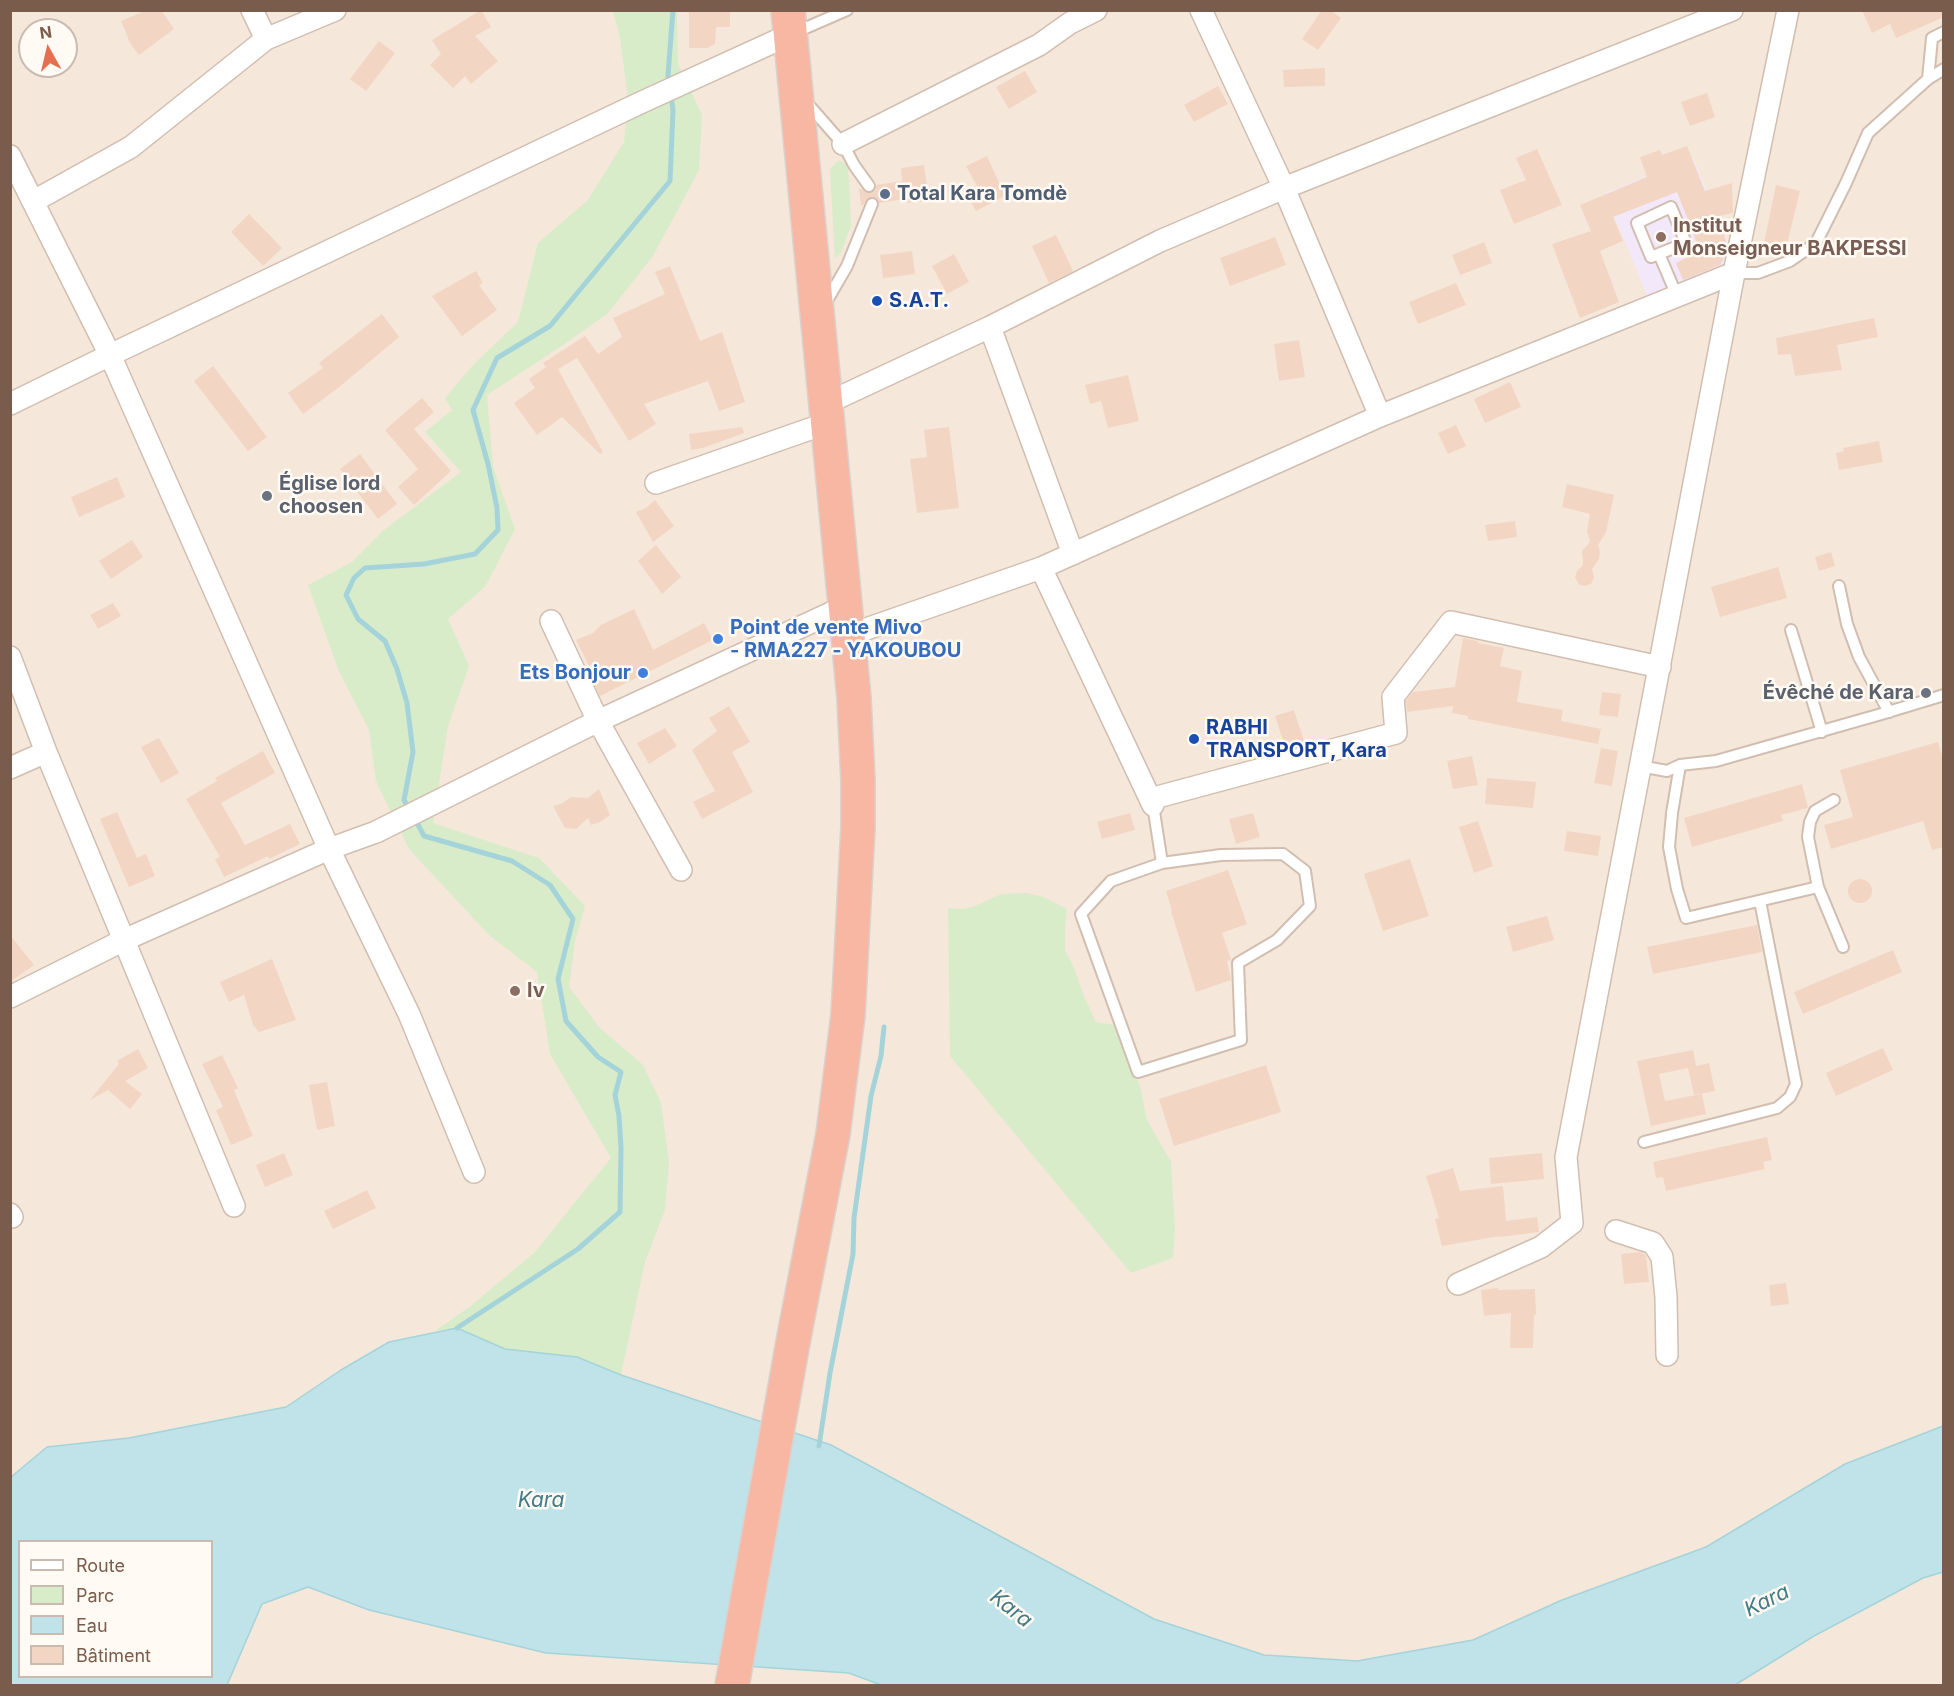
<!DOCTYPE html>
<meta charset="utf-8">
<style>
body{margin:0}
#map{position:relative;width:1954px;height:1696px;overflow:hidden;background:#fdf6ec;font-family:Inter,sans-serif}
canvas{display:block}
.frame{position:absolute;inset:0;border:12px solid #7a5c4d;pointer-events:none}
.legend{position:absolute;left:18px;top:1540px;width:195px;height:138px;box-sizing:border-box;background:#fffaf3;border:2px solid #cabbb1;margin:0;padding:8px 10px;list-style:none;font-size:18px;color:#7a5c4d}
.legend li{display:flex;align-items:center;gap:12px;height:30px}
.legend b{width:30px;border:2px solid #cabbb1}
.north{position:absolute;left:18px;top:18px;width:60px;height:60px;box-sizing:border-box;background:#fffaf3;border:2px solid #cabbb1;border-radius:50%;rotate:352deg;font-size:16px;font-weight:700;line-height:24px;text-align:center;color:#7a5c4d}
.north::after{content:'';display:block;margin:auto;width:21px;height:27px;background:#e76f51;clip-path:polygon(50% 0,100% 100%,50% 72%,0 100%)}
</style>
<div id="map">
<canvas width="1954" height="1696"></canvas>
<div class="frame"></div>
<ul class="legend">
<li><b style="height:8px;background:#fff"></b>Route</li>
<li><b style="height:16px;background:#d8ecc9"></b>Parc</li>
<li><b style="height:16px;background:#bfe3e8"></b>Eau</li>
<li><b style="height:16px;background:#f3d5c3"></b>Bâtiment</li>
</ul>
<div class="north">N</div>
</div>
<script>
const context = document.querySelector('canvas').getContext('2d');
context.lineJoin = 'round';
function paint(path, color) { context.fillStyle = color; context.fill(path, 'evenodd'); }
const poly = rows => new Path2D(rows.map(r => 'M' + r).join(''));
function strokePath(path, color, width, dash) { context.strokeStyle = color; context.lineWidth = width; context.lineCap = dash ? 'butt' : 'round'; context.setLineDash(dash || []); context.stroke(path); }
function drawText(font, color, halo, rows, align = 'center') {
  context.font = font + ' Inter,sans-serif'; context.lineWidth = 5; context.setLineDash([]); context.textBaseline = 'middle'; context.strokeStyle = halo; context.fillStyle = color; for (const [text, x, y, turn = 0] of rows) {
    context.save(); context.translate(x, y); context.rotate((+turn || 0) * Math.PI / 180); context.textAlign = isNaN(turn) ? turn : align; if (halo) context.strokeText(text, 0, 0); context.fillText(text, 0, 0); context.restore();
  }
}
paint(poly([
 [11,11,1943,11,1943,1685,11,1685],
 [30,30,66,30,66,66,30,66],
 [20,1542,212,1542,212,1676,20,1676]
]), '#f5e8da');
paint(poly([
 [1693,158,1732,251,1720,268,1648,298,1605,193]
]), '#f3e8fa');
paint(poly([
 [613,11,677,11,678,64,702,115,699,170,653,256,607,314,557,349,487,395,493,467,515,529,485,587,448,619,469,666,448,726,433,823,539,858,585,906,575,941,569,987,600,1028,643,1065,661,1103,669,1162,665,1210,645,1262,621,1375,577,1357,505,1349,457,1328,435,1331,472,1305,535,1252,611,1158,550,1054,537,972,489,935,409,849,376,781,369,730,338,669,308,585,352,562,384,530,461,472,425,432,452,410,445,398,474,364,518,322,538,243,588,200,624,142,628,99,620,38],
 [838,161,842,161,847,166,849,178,851,225,841,253,835,259,830,169],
 [1027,893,1043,897,1067,909,1065,927,1065,950,1074,968,1084,996,1096,1022,1114,1025,1140,1086,1147,1120,1171,1162,1175,1228,1173,1258,1131,1273,950,1056,948,908,964,909,975,906,1001,894]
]), '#d8ecc9');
const water = poly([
 [457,1328,505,1349,577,1357,621,1375,831,1445,1154,1619,1264,1655,1357,1661,1473,1640,1562,1600,1706,1547,1845,1464,1943,1426,1943,1572,1923,1578,1814,1636,1735,1685,881,1685,849,1673,546,1653,369,1610,308,1587,262,1604,227,1685,11,1686,11,1477,47,1447,129,1438,286,1407,341,1370,389,1342,457,1328],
 [20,1542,212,1542,212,1676,20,1676,20,1542]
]);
paint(water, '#bfe3e8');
strokePath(water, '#a5d3da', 1.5);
strokePath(poly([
 [669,84,668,75,673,10],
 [409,809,404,800,413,752,407,703,397,669,385,641,358,619,346,595,354,578,365,568,424,564,475,554,498,530,497,508,488,464,473,410,497,358,550,326,670,181,673,110,671,96],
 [414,817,424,836,512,861,550,885,573,919,558,979,566,1021,598,1057,621,1072,615,1095,619,1116,621,1148,620,1212,578,1249,457,1328],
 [819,1446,830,1373,853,1254,854,1218,871,1096,881,1056,884,1027]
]), '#a5d3da', 5);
paint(poly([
 [147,10,161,10,174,29,139,55,130,43,121,21],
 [481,10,491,27,475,36,498,61,471,84,465,76,453,88,430,65,441,54,432,40],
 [689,10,730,10,730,27,716,27,715,44,707,48,689,48],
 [1322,10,1330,10,1341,18,1318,50,1302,39],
 [1862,10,1944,10,1944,17,1896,38,1890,24,1872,33],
 [379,41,395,53,366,91,350,79],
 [1325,68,1325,86,1284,87,1283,70],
 [1025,71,1037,92,1009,109,996,87],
 [1218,86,1228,104,1194,122,1184,105],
 [1707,93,1715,117,1690,126,1681,102],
 [1687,146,1705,191,1732,183,1733,213,1719,216,1727,245,1724,258,1720,265,1683,280,1676,263,1700,251,1677,192,1613,217,1623,241,1600,251,1619,302,1580,318,1552,244,1591,231,1580,205,1647,177,1640,157,1660,150,1662,155],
 [1537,149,1562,205,1514,224,1500,190,1526,180,1516,158],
 [987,156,1005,196,976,211,966,193,978,188,966,166],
 [924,165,929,201,905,203,904,199,879,203,877,199,872,197,867,199,863,205,861,206,859,188,870,193,876,190,876,185,902,181,901,168],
 [1776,185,1800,191,1785,252,1763,248],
 [249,214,282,248,263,266,231,232],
 [1056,235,1073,271,1049,283,1032,246],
 [1275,237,1286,265,1230,286,1220,258],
 [1484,242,1492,263,1460,275,1452,255],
 [912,251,915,274,883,278,880,255],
 [954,254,969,282,947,294,932,266],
 [670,266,700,341,722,332,745,402,719,411,708,381,644,404,656,424,629,441,577,358,558,369,603,452,600,454,562,417,537,435,514,403,535,388,529,379,546,367,543,363,585,336,598,354,622,337,613,318,665,294,655,272],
 [476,271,483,283,479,285,497,310,462,336,432,296],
 [1456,283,1466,305,1418,324,1409,302],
 [382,314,399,337,338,388,303,414,288,393,323,368,319,363],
 [1874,318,1878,337,1837,345,1842,370,1795,376,1791,354,1778,355,1776,338],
 [1299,340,1305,377,1279,381,1274,344],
 [213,366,267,437,248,451,194,381],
 [1128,375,1139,421,1108,428,1101,401,1090,404,1085,385],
 [1510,382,1521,407,1485,423,1474,399],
 [422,398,434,412,414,429,451,471,414,505,398,487,418,469,385,430],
 [1456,425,1466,446,1448,454,1438,433],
 [742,427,744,433,703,448,691,450,689,434],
 [949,427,959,508,917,513,910,459,927,457,924,430],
 [1879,441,1883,462,1839,470,1836,453,1844,451,1843,448],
 [360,454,397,504,378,519,340,469],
 [117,477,125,497,79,517,71,497],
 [1567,484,1614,495,1606,532,1598,545,1600,552,1599,559,1592,569,1594,578,1591,584,1585,586,1579,585,1575,577,1577,571,1583,565,1582,551,1590,542,1587,531,1590,514,1562,507],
 [655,500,674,526,653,542,636,512,646,508],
 [1515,521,1517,537,1488,541,1485,525],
 [132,540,143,557,111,579,99,561],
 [656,545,681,577,662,594,638,561],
 [1831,552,1835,566,1819,571,1815,557],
 [1778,567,1787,598,1720,617,1711,587],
 [113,603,121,616,98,629,90,615],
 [634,609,653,650,704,623,713,640,600,696,591,677,594,676,576,640,593,633,601,625],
 [1463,638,1478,641,1478,643,1504,648,1500,666,1522,671,1517,702,1563,710,1561,721,1601,729,1598,744,1468,719,1468,716,1452,713,1453,706,1407,712,1406,701,1413,692,1455,687],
 [1602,692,1621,694,1618,717,1599,715],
 [729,706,750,742,732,752,753,792,702,819,693,802,715,791,692,750,717,731,709,718],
 [1294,710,1305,744,1286,749,1275,716],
 [665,728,677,746,649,764,637,743],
 [159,738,179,773,161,783,141,747],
 [1938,742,1944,763,1944,847,1932,850,1923,821,1831,849,1824,825,1853,817,1840,770],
 [1601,748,1618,751,1612,786,1594,783],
 [263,751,275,773,221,803,245,845,290,824,300,844,269,859,268,856,224,877,215,859,220,857,186,799,217,781,215,778],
 [1472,756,1478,785,1453,789,1447,761],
 [1487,778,1536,782,1533,808,1485,804],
 [1802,784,1808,808,1781,815,1783,821,1692,847,1684,818],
 [599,789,610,815,600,822,591,825,588,818,576,829,565,828,553,806,563,803,571,797,588,798],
 [117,812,137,858,146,854,155,876,129,887,100,819],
 [1130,813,1135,830,1102,839,1097,822],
 [1253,813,1260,837,1236,844,1229,819],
 [1478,821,1493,866,1474,873,1459,827],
 [1567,831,1601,836,1598,856,1564,851],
 [1410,859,1429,916,1383,931,1364,874],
 [1228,870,1247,924,1222,933,1231,959,1227,961,1231,980,1196,992,1171,911,1172,911,1166,891],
 '1848 891a12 12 0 1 1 24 0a12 12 0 1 1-24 0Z',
 [1547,916,1554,940,1513,952,1506,927],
 [1757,925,1762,952,1653,974,1647,947],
 [10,935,34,965,10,982],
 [1893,950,1902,972,1803,1014,1794,992],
 [272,959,296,1020,259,1032,253,1025,244,995,229,1002,220,982],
 [1883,1048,1893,1070,1836,1096,1826,1073],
 [138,1049,148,1068,125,1081,142,1094,130,1109,108,1090,90,1100,119,1064,117,1061],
 [1693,1050,1696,1066,1709,1063,1715,1091,1694,1095,1688,1068,1659,1074,1665,1101,1702,1094,1706,1114,1651,1126,1637,1061],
 [222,1055,238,1088,234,1090,253,1136,231,1145,216,1110,223,1107,202,1064],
 [1266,1065,1281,1112,1174,1146,1159,1099],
 [327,1082,335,1126,317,1130,309,1085],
 [1767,1137,1772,1160,1763,1162,1765,1169,1666,1191,1663,1177,1656,1178,1653,1162],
 [284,1153,293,1175,265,1187,256,1165],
 [1542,1153,1544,1179,1491,1184,1489,1158],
 [1453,1168,1460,1191,1503,1186,1506,1221,1537,1217,1539,1232,1500,1237,1500,1236,1442,1246,1435,1219,1439,1218,1426,1176],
 [367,1190,376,1208,333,1229,324,1211],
 [1640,1252,1646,1255,1649,1282,1624,1284,1621,1254],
 [1786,1283,1789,1304,1771,1306,1769,1285],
 [1498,1288,1498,1290,1535,1289,1536,1315,1534,1315,1533,1348,1510,1348,1511,1313,1484,1316,1481,1290]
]), '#f3d5c3');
const lane = poly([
 [794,33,847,10],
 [1928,79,1932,38,1944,32],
 [806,102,843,144,854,165,869,186],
 [1671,207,1686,243,1651,257,1637,223,1671,207],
 [1659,254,1677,296],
 [1734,273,1758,273,1790,261,1816,243,1846,183,1868,133,1928,79,1944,69],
 [825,304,847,266,872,204],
 [1839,586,1847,624,1859,657,1889,712],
 [1791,630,1822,732],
 [1680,765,1672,813,1669,847,1677,889,1686,918,1818,887],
 [1640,766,1667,771,1680,765,1716,761,1878,715,1944,695],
 [1834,800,1815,811,1810,822,1808,837,1818,887,1843,947],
 [1153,805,1162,863,1221,855,1283,854,1305,871,1310,906,1277,940,1238,963,1241,1040,1138,1072,1081,914,1111,881,1162,863],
 [1644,1142,1777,1108,1790,1097,1796,1084,1760,901]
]);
const street = poly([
 [252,10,266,39],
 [1201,10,1284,188,1380,416],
 [843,144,1039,45,1070,23,1096,10],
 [10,156,110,355,329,849,409,1014,474,1172],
 [34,201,131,147,266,39,335,10],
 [990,327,1073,554],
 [10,404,110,355,640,103,791,34],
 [825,404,990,327,1160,241,1284,188,1732,10],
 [656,483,827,423],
 [1041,568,1153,805],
 [551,621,598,721,681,870],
 [849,635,1041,568,1380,416,1734,273],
 [10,657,46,752,234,1206],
 [10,768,46,752],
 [1150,799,1396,733,1393,697,1451,622,1660,667],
 [10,997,124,940,329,849,376,832,598,721,846,606],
 [10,1214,12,1217],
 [1616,1231,1653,1243,1662,1257,1666,1297,1667,1355],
 [1458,1284,1541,1247,1572,1223,1566,1157,1734,273,1788,10]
]);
const highway = poly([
 [732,1686,793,1342,833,1134,848,1015,858,827,858,781,854,698,788,10]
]);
strokePath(lane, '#d1beb0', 14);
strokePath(street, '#d1beb0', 24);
strokePath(highway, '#dad1cd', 36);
strokePath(lane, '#fff', 10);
strokePath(street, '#fff', 21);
strokePath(highway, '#f7b7a3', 33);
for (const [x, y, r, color] of [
 [885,194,6,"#5c6f8a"],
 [1661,237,6,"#8d6e63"],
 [877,301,6,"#1a4fb4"],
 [267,496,6,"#6b7280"],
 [718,639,6,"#3f7fe0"],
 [643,673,6,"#3f7fe0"],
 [1926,693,6,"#6b7280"],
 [1194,739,6,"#1a4fb4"],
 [515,991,6,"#8d6e63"]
]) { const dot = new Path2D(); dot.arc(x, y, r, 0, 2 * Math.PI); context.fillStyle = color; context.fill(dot); strokePath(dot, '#fffaf3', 2); }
drawText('bold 20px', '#4e5e75', '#fffaf3', [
 ["Total Kara Tomdè",897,194]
], 'left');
drawText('bold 20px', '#785e54', '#fffaf3', [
 ["Institut",1673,226],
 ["Monseigneur BAKPESSI",1673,249],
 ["lv",527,991]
], 'left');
drawText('bold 20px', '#164399', '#fffaf3', [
 ["S.A.T.",889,301],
 ["RABHI",1206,728],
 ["TRANSPORT, Kara",1206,751]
], 'left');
drawText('bold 20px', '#5b616d', '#fffaf3', [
 ["Église lord",279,484],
 ["choosen",279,507],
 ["Évêché de Kara",1914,693,"right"]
], 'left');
drawText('bold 20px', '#366cbe', '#fffaf3', [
 ["Point de vente Mivo",730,628],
 ["- RMA227 - YAKOUBOU",730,651],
 ["Ets Bonjour",631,673,"right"]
], 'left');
drawText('italic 21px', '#437c86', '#fffaf3', [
 ["Kara",541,1501],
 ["Kara",1767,1601,-26],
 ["Kara",1011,1609,38]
]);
</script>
